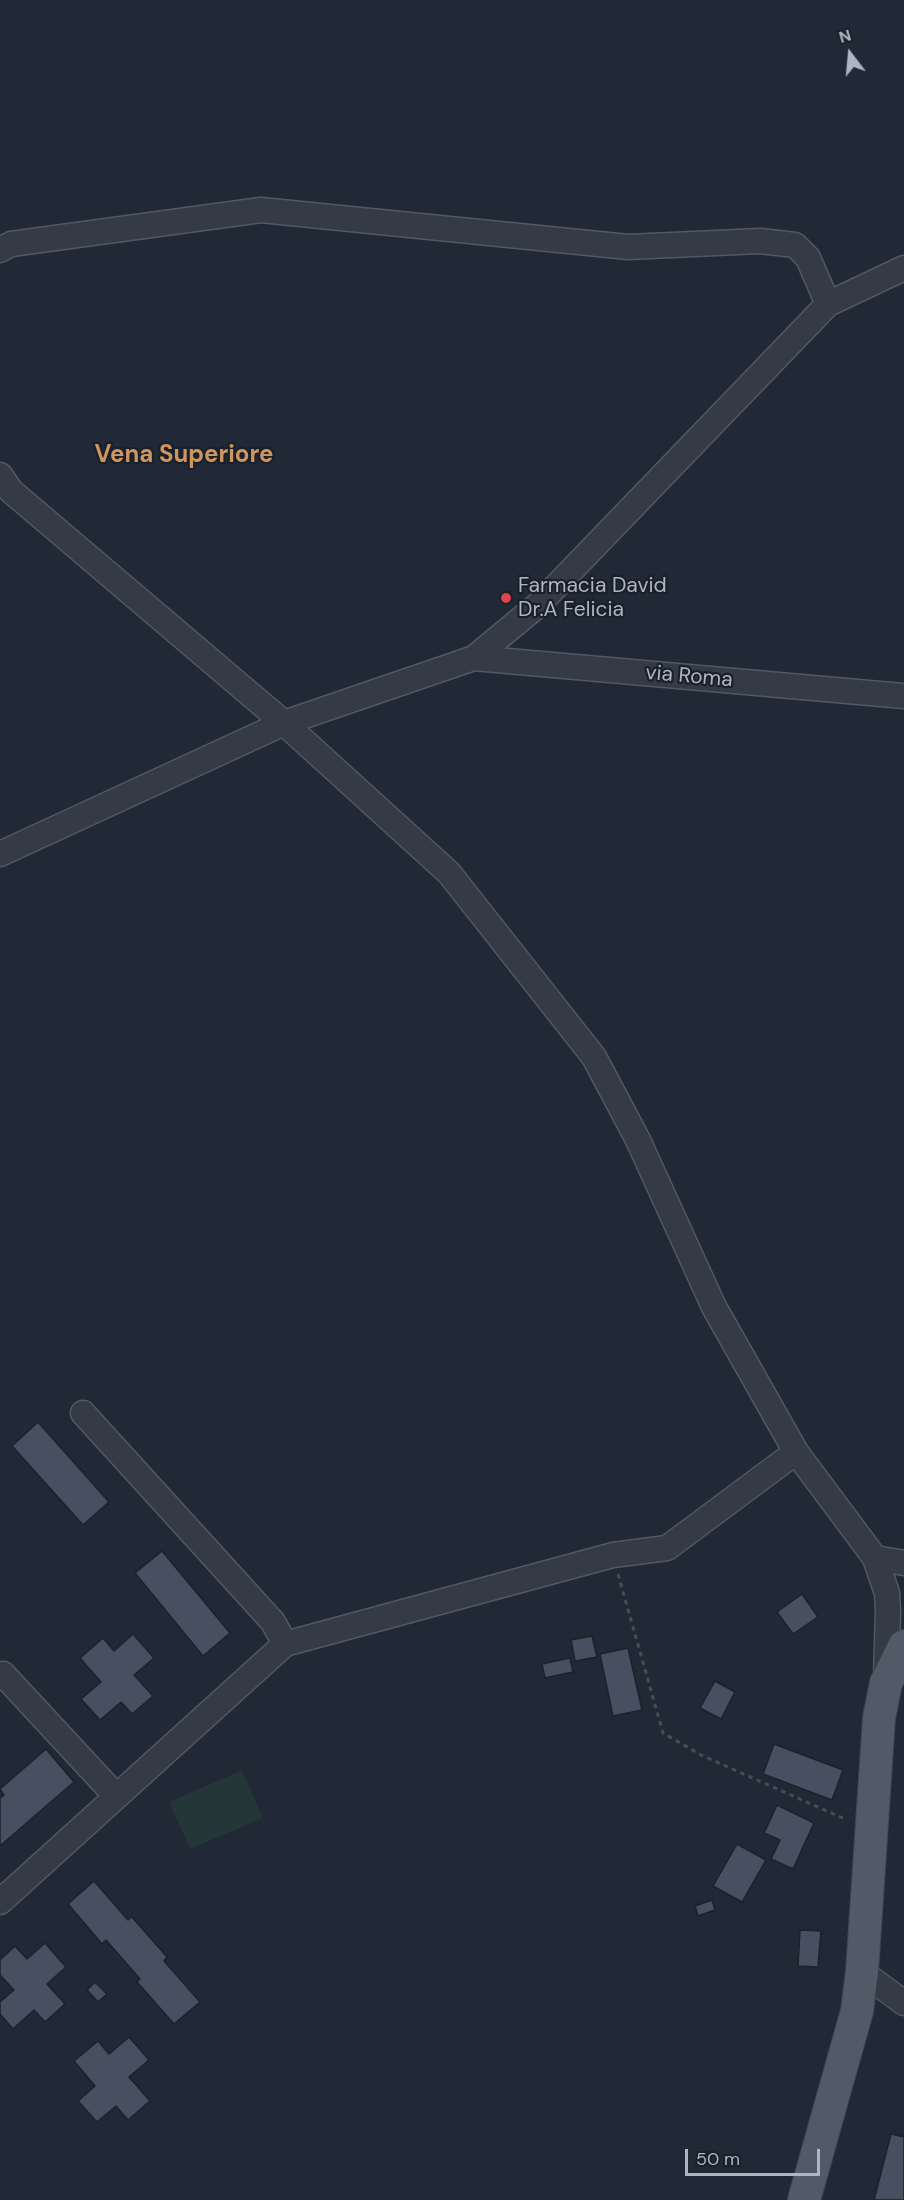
<!DOCTYPE html>
<style>
body{margin:0}
#map{position:relative;width:904px;height:2200px;overflow:hidden;background:#212936;font-family:"DM Sans",sans-serif}
canvas{display:block}
.north{position:absolute;left:820px;top:24px;width:60px;height:60px;-webkit-text-stroke:4px #1a202b;paint-order:stroke;rotate:344deg;font-size:16px;font-weight:700;line-height:24px;text-align:center;color:#afb5c3}
.north::after{content:'';display:block;margin:auto;width:21px;height:27px;background:#afb5c3;clip-path:polygon(50% 0,100% 100%,50% 72%,0 100%)}
.scale{position:absolute;left:685px;top:2149px;width:135px;height:27px;box-sizing:border-box;border:3px solid #afb5c3;border-top:0;padding-left:8px;font-size:18px;line-height:21px;white-space:nowrap;color:#afb5c3;-webkit-text-stroke:4px #1a202b;paint-order:stroke}
</style>
<div id="map">
<canvas width="904" height="2200"></canvas>
<div class="north">N</div>
<div class="scale">50 m</div>
</div>
<script>
const context = document.querySelector('canvas').getContext('2d');
context.lineJoin = 'round';
function paint(path, color) { context.fillStyle = color; context.fill(path, 'evenodd'); }
const poly = rows => new Path2D(rows.map(r => 'M' + r).join(''));
function strokePath(path, color, width, dash) { context.strokeStyle = color; context.lineWidth = width; context.lineCap = dash ? 'butt' : 'round'; context.setLineDash(dash || []); context.stroke(path); }
function drawText(font, color, halo, rows, align = 'center') {
  context.font = font + ' "DM Sans",sans-serif'; context.lineWidth = 4.5; context.setLineDash([]); context.textBaseline = 'middle'; context.strokeStyle = halo; context.fillStyle = color; for (const [text, x, y, turn = 0] of rows) {
    context.save(); context.translate(x, y); context.rotate((+turn || 0) * Math.PI / 180); context.textAlign = isNaN(turn) ? turn : align; if (halo) context.strokeText(text, 0, 0); context.fillText(text, 0, 0); context.restore();
  }
}
paint(poly([
 [242,1770,263,1818,190,1849,169,1802]
]), '#243638');
const building = poly([
 [38,1422,109,1502,83,1525,12,1446,38,1422],
 [162,1551,230,1633,203,1656,135,1573,162,1551],
 [802,1594,818,1617,793,1634,777,1612,802,1594],
 [133,1634,154,1658,134,1675,153,1696,132,1714,121,1702,100,1720,81,1699,101,1682,80,1658,103,1638,114,1651,133,1634],
 [592,1636,597,1657,575,1661,571,1640,592,1636],
 [628,1648,642,1710,613,1716,600,1654,628,1648],
 [570,1658,573,1672,545,1678,542,1664,570,1658],
 [715,1681,735,1692,721,1719,700,1708,715,1681],
 [774,1744,843,1770,832,1800,763,1774,774,1744],
 [46,1749,74,1782,0,1846,0,1798,4,1795,0,1789,46,1749],
 [777,1805,814,1823,793,1869,771,1859,780,1840,764,1833,777,1805],
 [737,1844,766,1860,742,1902,713,1886,737,1844],
 [94,1881,128,1920,132,1917,167,1957,164,1961,200,2002,174,2024,137,1982,140,1979,106,1940,102,1944,68,1904,94,1881],
 [712,1900,715,1910,698,1916,695,1906,712,1900],
 [800,1930,821,1931,818,1967,798,1966,800,1930],
 [45,1943,66,1967,47,1984,65,2004,45,2022,34,2010,13,2029,0,2014,0,2002,14,1990,0,1975,0,1960,15,1946,27,1959,45,1943],
 [95,1982,107,1994,98,2002,87,1990,95,1982],
 [129,2037,149,2060,129,2077,150,2101,128,2120,116,2106,97,2122,78,2101,95,2086,74,2061,98,2041,109,2054,129,2037],
 [891,2134,904,2137,904,2200,874,2200,891,2134]
]);
paint(building, '#475060');
strokePath(building, '#1c222d', 1.5);
const minor = poly([
 [0,250,11,244,261,210,628,247,760,241,795,245,808,258,828,304],
 [0,475,11,491,284,723,449,873,594,1057,638,1140,714,1307,796,1452,875,1558],
 [474,658,904,696],
 [0,854,284,723,474,658,538,605,828,304,904,268],
 [83,1413,273,1622,285,1644],
 [3,1674,116,1796],
 [886,1677,888,1611,887,1593,875,1558,904,1563],
 [0,1902,285,1644,613,1555,667,1548,796,1452],
 [862,1972,904,2003]
]);
const major = poly([
 [804,2200,857,2011,862,1972,879,1718,886,1683,904,1646]
]);
strokePath(minor, '#525864', 27);
strokePath(major, '#3e4450', 34);
strokePath(poly([
 [618,1574,663,1733,701,1755,847,1820]
]), '#405155', 3, [4.5, 4.5]);
strokePath(minor, '#343b47', 24);
strokePath(major, '#525a67', 32);
for (const [x, y, r, color] of [
 [506,598,6,"#e0444e"]
]) { const dot = new Path2D(); dot.arc(x, y, r, 0, 2 * Math.PI); context.fillStyle = color; context.fill(dot); strokePath(dot, '#1a202b', 2); }
drawText('21px', '#afb5c3', '#1a202b', [
 ["Farmacia David",518,586],
 ["Dr.A Felicia",518,610]
], 'left');
drawText('21px', '#afb5c3', '#1a202b', [
 ["via Roma",689,677,5]
]);
drawText('bold 24px', '#cd9660', '#1a202b', [
 ["Vena Superiore",184,456]
]);
</script>
